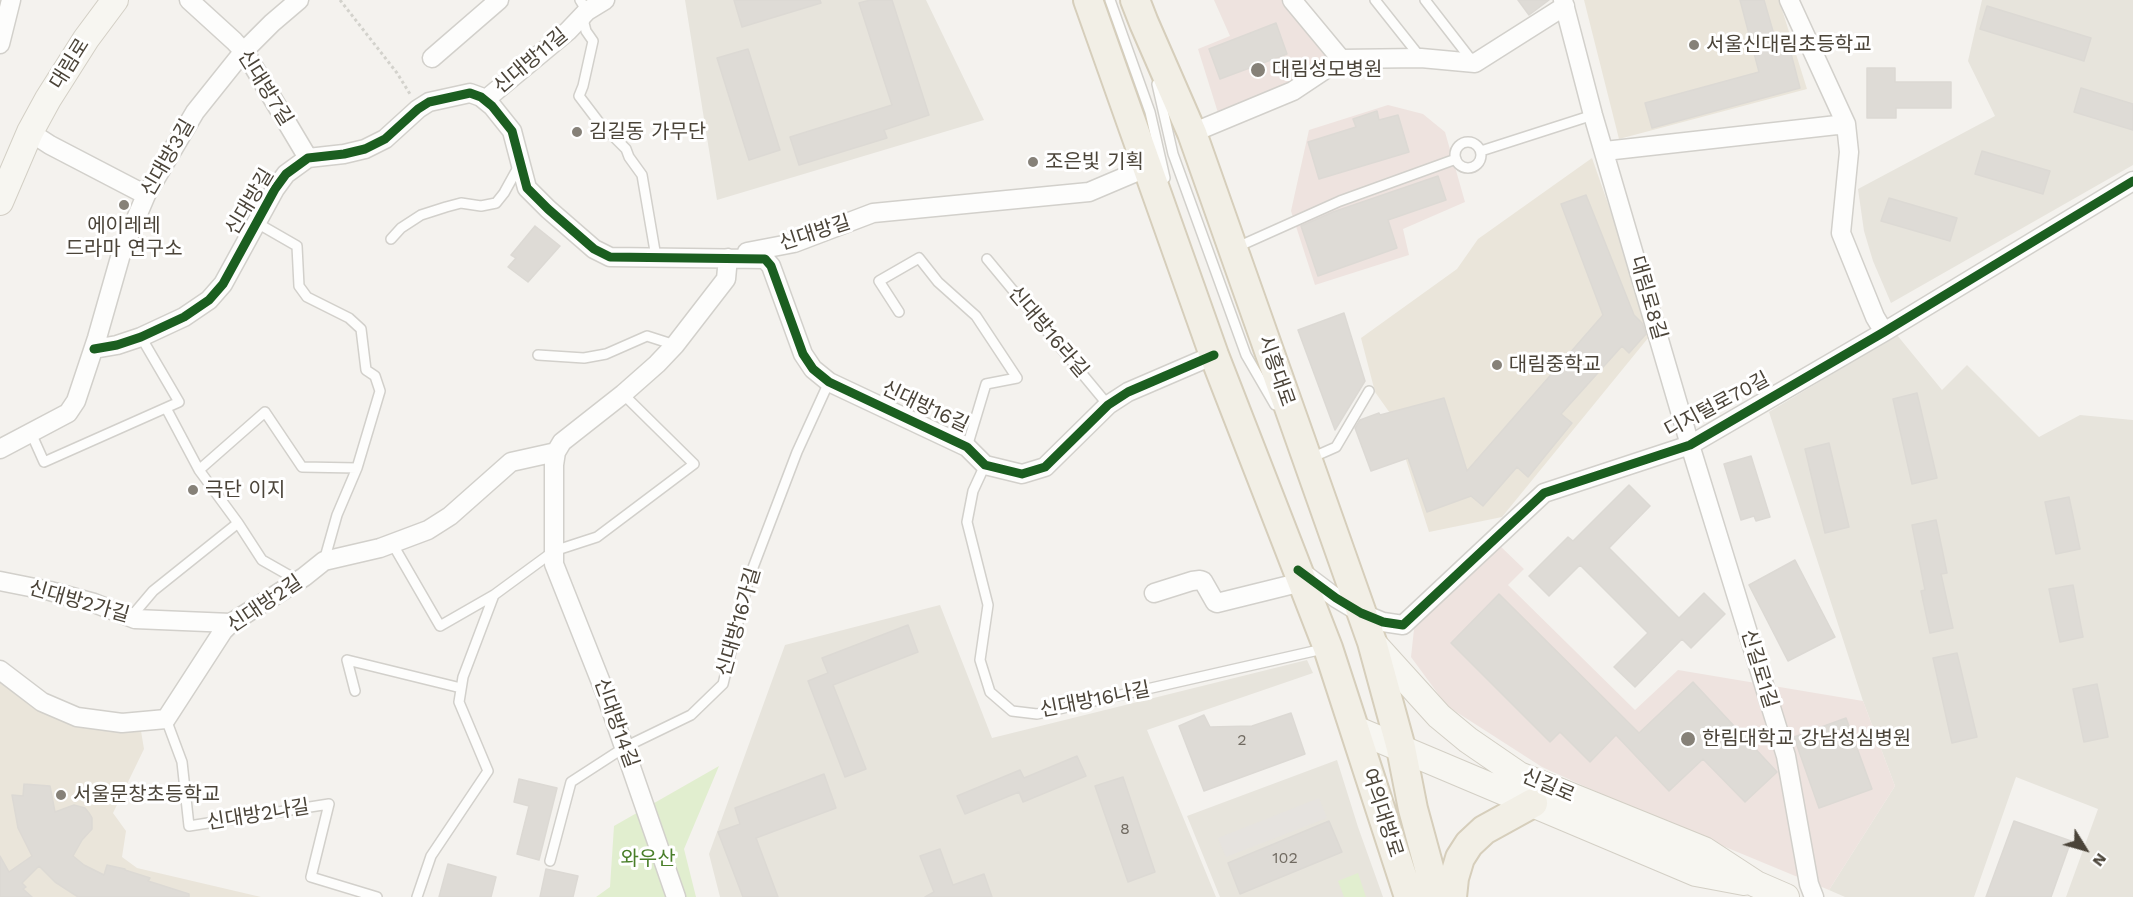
<!DOCTYPE html>
<meta charset="utf-8">
<style>
body{margin:0}
#map{position:relative;width:2133px;height:897px;overflow:hidden;background:#f4f2ee;font-family:"Work Sans",sans-serif}
canvas{display:block}
.north{position:absolute;left:2055px;top:819px;width:60px;height:60px;-webkit-text-stroke:4px #fff;paint-order:stroke;rotate:127deg;font-size:16px;font-weight:700;line-height:24px;text-align:center;color:#4b4439}
.north::after{content:'';display:block;margin:auto;width:21px;height:27px;background:#4b4439;clip-path:polygon(50% 0,100% 100%,50% 72%,0 100%)}
</style>
<div id="map">
<canvas width="2133" height="897"></canvas>
<div class="north">N</div>
</div>
<script>
const context = document.querySelector('canvas').getContext('2d');
context.lineJoin = 'round';
function paint(path, color) { context.fillStyle = color; context.fill(path, 'evenodd'); }
const poly = rows => new Path2D(rows.map(r => 'M' + r).join(''));
function strokePath(path, color, width, dash) { context.strokeStyle = color; context.lineWidth = width; context.lineCap = dash ? 'butt' : 'round'; context.setLineDash(dash || []); context.stroke(path); }
function drawText(font, color, halo, rows, align = 'center') {
  context.font = font + ' "Work Sans","Noto Sans KR",sans-serif'; context.lineWidth = 6; context.setLineDash([]); context.textBaseline = 'middle'; context.strokeStyle = halo; context.fillStyle = color; for (const [text, x, y, turn = 0] of rows) {
    context.save(); context.translate(x, y); context.rotate((+turn || 0) * Math.PI / 180); context.textAlign = isNaN(turn) ? turn : align; if (halo) context.strokeText(text, 0, 0); context.fillText(text, 0, 0); context.restore();
  }
}
paint(poly([
 [685,0,926,0,984,120,717,200],
 [1982,0,2133,0,2133,165,1891,303,1873,261,1864,231,1858,189,1995,116,1968,61],
 [1897,335,1942,390,1967,365,2039,437,2080,415,2133,420,2133,897,2066,897,2098,809,2016,777,1974,897,1845,897,1829,890,1895,786,1863,701,1769,412],
 [940,605,992,738,1307,660,1313,673,1147,730,1216,897,720,897,709,854,785,645],
 [1337,760,1358,827,1383,897,1220,897,1187,816]
]), '#e7e4dc');
paint(poly([
 [1584,0,1779,0,1807,89,1619,139],
 [1592,158,1653,332,1502,517,1429,532,1392,416,1375,392,1361,338,1457,269,1478,239],
 [0,678,32,705,60,720,77,725,141,731,144,749,113,813,126,831,122,857,137,868,261,897,0,897]
]), '#eae5da');
paint(poly([
 [1214,0,1287,0,1330,54,1291,85,1219,116,1198,49,1230,36],
 [1388,105,1423,114,1445,132,1465,202,1403,229,1409,255,1315,285,1291,211,1309,130],
 [1498,544,1524,569,1508,585,1635,710,1678,670,1863,701,1895,786,1829,890,1641,812,1542,767,1447,706,1411,657,1416,611]
]), '#eee3df');
paint(poly([
 [719,766,684,849,696,897,596,897,610,887,614,826],
 [1358,873,1366,897,1344,897,1338,881]
]), '#e1eecf');
paint(poly([
 [1319,798,1327,818,1226,857,1218,838]
]), '#e6e3df');
const building = poly([
 [734,0,820,0,821,3,742,27,734,0],
 [870,0,892,0,929,115,884,130,887,138,799,165,790,137,892,105,859,3,870,0],
 [1518,0,1549,0,1529,15,1518,0],
 [1740,0,1764,0,1777,45,1788,42,1800,88,1652,128,1645,103,1759,72,1740,0],
 [1987,6,2091,38,2084,61,1980,29,1987,6],
 [1276,23,1287,54,1220,79,1209,49,1276,23],
 [748,49,780,150,749,160,717,58,748,49],
 [1867,68,1895,68,1895,82,1951,82,1951,108,1896,108,1896,118,1867,118,1867,68],
 [2081,88,2133,104,2133,130,2074,112,2081,88],
 [1377,111,1379,120,1398,115,1409,152,1319,179,1308,142,1356,127,1353,119,1377,111],
 [1982,151,2050,171,2043,194,1975,174,1982,151],
 [1438,176,1446,200,1388,220,1397,248,1318,276,1301,226,1333,212,1438,176],
 [1586,195,1634,315,1642,323,1646,334,1629,353,1622,346,1561,414,1572,423,1528,477,1517,467,1483,506,1471,496,1427,512,1408,458,1371,471,1355,428,1360,420,1379,413,1380,415,1444,398,1467,471,1603,315,1561,204,1586,195],
 [1889,198,1957,218,1950,241,1881,221,1889,198],
 [535,226,560,246,528,282,508,267,516,258,511,255,535,226],
 [1344,313,1365,381,1335,430,1298,330,1344,313],
 [1917,393,1937,478,1912,484,1893,399,1917,393],
 [1829,443,1849,527,1825,533,1805,449,1829,443],
 [1751,456,1770,517,1756,521,1754,516,1741,520,1724,464,1751,456],
 [1629,485,1650,506,1609,548,1679,618,1704,593,1725,614,1691,648,1682,639,1635,687,1614,667,1648,633,1580,565,1549,596,1529,576,1568,537,1573,541,1629,485],
 [2069,497,2080,549,2056,554,2045,502,2069,497],
 [1936,520,1947,573,1941,574,1953,628,1930,633,1921,591,1925,590,1912,525,1936,520],
 [1795,560,1835,637,1788,661,1749,585,1795,560],
 [2073,585,2083,637,2060,642,2049,589,2073,585],
 [1499,594,1639,733,1693,682,1777,772,1745,802,1703,759,1669,791,1616,735,1590,762,1560,732,1550,742,1451,643,1499,594],
 [908,625,918,652,833,685,866,769,845,777,808,681,828,673,822,658,908,625],
 [1957,653,1977,737,1952,743,1933,658,1957,653],
 [2097,684,2108,737,2084,742,2073,689,2097,684],
 [1291,713,1305,754,1204,791,1179,726,1204,715,1210,727,1252,726,1291,713],
 [1846,718,1872,789,1819,808,1794,737,1846,718],
 [1077,756,1086,776,1023,802,1019,792,965,814,957,796,1020,770,1024,778,1077,756],
 [824,774,836,808,756,838,778,897,743,897,718,832,740,824,735,808,824,774],
 [1123,777,1155,872,1128,882,1095,786,1123,777],
 [519,779,557,788,539,860,517,854,529,806,514,802,519,779],
 [24,784,50,786,55,812,74,805,85,808,89,813,92,818,92,829,82,840,73,856,84,865,104,875,107,865,125,869,125,870,150,878,148,881,189,894,189,897,78,897,55,882,39,866,22,883,26,887,23,889,32,897,0,897,0,856,9,872,32,856,18,828,12,795,23,796,24,784],
 [1329,821,1342,852,1240,894,1228,863,1329,821],
 [2014,821,2071,841,2051,897,1986,897,2014,821],
 [940,849,953,885,984,874,992,897,925,897,934,892,920,856,940,849],
 [448,864,496,877,491,897,439,897,448,864],
 [546,869,578,876,573,897,540,897,546,869]
]);
paint(building, '#dedbd6');
strokePath(building, '#dcd9d4', 1.5);
const lane = poly([
 [580,0,587,11,584,23,586,31,593,41,583,86,579,96,598,121,626,149,629,157,642,175,656,257],
 [1110,0,1150,112,1165,178],
 [1375,0,1421,58],
 [1425,0,1473,62],
 [1157,84,1173,154,1246,355,1275,405],
 '1455 155a13 13 0 1 1 26 0a13 13 0 1 1-26 0Z',
 [1481,151,1593,115],
 [257,223,297,246,299,286,307,297,349,318,361,329,366,370,375,376,380,391,357,468,337,515,324,561],
 [391,239,401,228,421,215,446,207,461,203,481,206,496,203,504,193,520,164],
 [1235,248,1340,201,1456,159],
 [987,259,1108,405],
 [899,312,879,281,919,258,938,282,976,316,1017,378,986,384,967,447],
 [538,355,584,358,606,354,647,336,675,345],
 [166,408,199,470,238,523,262,560,299,581],
 [31,433,44,462,179,402,141,337],
 [1311,458,1336,447,1369,391],
 [985,465,973,491,967,522,988,605,980,660,990,692,1012,711,1037,714,1323,649],
 [199,470,265,412,302,467,357,468],
 [392,543,440,626,494,595],
 [131,617,153,591,238,523],
 [355,691,347,660,461,688],
 [166,719,182,762,189,826,329,804,311,877,377,897],
 [550,861,571,782,625,747,691,715,723,684,749,578,797,452,829,382],
 [417,897,431,856,488,771,459,702,463,677,494,595,554,551,597,537,694,464,623,394]
]);
const street = poly([
 [189,0,234,41,246,54,308,158],
 [1292,0,1341,59],
 [1563,0,1593,115,1690,445,1786,756,1809,884,1814,897],
 [1789,0,1846,124,1849,152,1841,233,1875,317,1884,332],
 [0,44,11,0],
 [432,58,499,0],
 [485,100,568,31,587,11,605,0],
 [30,132,50,145,146,195],
 [1192,133,1293,91,1341,59,1421,58,1475,63,1565,6],
 [1605,151,1846,124],
 [747,252,794,243,873,213,1089,192,1148,167],
 [94,349,117,345,141,337,184,317,209,300,223,284,275,189,286,174,308,158,344,154,365,149,385,139,418,109,429,102,470,93,481,97,492,106,512,131,527,188,548,209,594,249,610,257,765,259,771,266,803,354,813,369,829,382,967,447,985,465,1022,474,1045,467,1108,405,1128,392,1214,355],
 [0,449,68,413,76,401,97,338,121,254,146,195,195,112,243,52,272,23,299,0],
 [1299,570,1336,598,1361,613,1383,622,1403,625,1544,493,1690,445,1884,332,2133,181],
 [0,581,50,591,94,603,135,619,231,623],
 [1154,593,1192,581,1200,580,1203,581,1215,602,1217,603,1302,582],
 [0,670,42,702,77,717,122,723,166,719,223,631,231,623,304,577,324,561,380,548,428,530,450,516,511,462,556,452],
 [676,897,606,695,554,564,554,465,556,452,562,442,623,394,657,364,675,345,726,279,728,258]
]);
const secondary = poly([
 [0,202,30,132,48,99,86,39,115,0],
 [1372,642,1439,716,1468,740,1519,775,1704,850,1756,884,1786,897],
 [1355,729,1696,873,1744,882]
]);
const primary = poly([
 [1088,0,1214,355,1328,648,1409,897],
 [1135,0,1144,23,1192,133,1372,642,1401,748,1413,809,1437,897],
 [1452,897,1454,878,1460,858,1469,844,1484,830,1533,803]
]);
strokePath(lane, '#d2d0cb', 12);
strokePath(street, '#d2d0cb', 21);
strokePath(secondary, '#d3cfc5', 28);
strokePath(primary, '#d6cebb', 32);
strokePath(poly([
 [340,0,397,73,410,94]
]), '#d3d2cc', 3, [3, 3]);
strokePath(lane, '#fdfdfc', 9);
strokePath(street, '#fdfdfc', 18);
strokePath(secondary, '#f7f6f1', 26);
strokePath(primary, '#f2efe6', 28);
strokePath(poly([
 [94,349,117,345,141,337,184,317,209,300,223,284,275,189,286,174,308,158,344,154,365,149,385,139,418,109,429,102,470,93,481,97,492,106,512,131,527,188,548,209,594,249,610,257,765,259,771,266,803,354,813,369,829,382,967,447,985,465,1022,474,1045,467,1108,405,1128,392,1214,355],
 [1298,570,1336,598,1361,613,1383,622,1403,625,1544,493,1690,445,1884,332,2133,181]
]), '#1b5e20', 9);
for (const [x, y, r, color] of [
 [1694,45,6,"#868178"],
 [1258,70,8,"#868178"],
 [577,132,6,"#868178"],
 [1033,162,6,"#868178"],
 [124,205,6,"#868178"],
 [1497,365,6,"#868178"],
 [193,490,6,"#868178"],
 [1688,739,8,"#868178"],
 [61,795,6,"#868178"]
]) { const dot = new Path2D(); dot.arc(x, y, r, 0, 2 * Math.PI); context.fillStyle = color; context.fill(dot); strokePath(dot, '#fff', 2); }
drawText('16px', '#706a61', null, [
 ["2",1242,740],
 ["8",1125,829],
 ["102",1285,858]
]);
drawText('20px', '#4b4439', '#fff', [
 ["서울신대림초등학교",1706,45],
 ["대림성모병원",1272,70],
 ["김길동 가무단",589,132],
 ["조은빛 기획",1045,162],
 ["에이레레",124,226,"center"],
 ["드라마 연구소",124,249,"center"],
 ["대림중학교",1509,365],
 ["극단 이지",205,490],
 ["한림대학교 강남성심병원",1702,739],
 ["서울문창초등학교",73,795]
], 'left');
drawText('20px', '#4b4439', '#fff', [
 ["신대방11길",531,61,-40],
 ["대림로",70,64,-58],
 ["신대방7길",265,88,58],
 ["신대방3길",168,158,-60],
 ["신대방길",250,202,-59],
 ["신대방길",815,233,-18],
 ["대림로8길",1648,298,74],
 ["신대방16라길",1048,332,50],
 ["시흥대로",1276,371,71],
 ["디지털로70길",1717,405,-28],
 ["신대방16길",925,407,25],
 ["신대방2가길",79,602,16],
 ["신대방2길",265,604,-34],
 ["신대방16가길",739,622,-74],
 ["신길로1길",1759,669,73],
 ["신대방16나길",1095,700,-11],
 ["신대방14길",616,723,70],
 ["신길로",1548,786,23],
 ["여의대방로",1382,813,72],
 ["신대방2나길",258,815,-9]
]);
drawText('20px', '#4a7f2a', '#fff', [
 ["와우산",648,859]
]);
</script>
